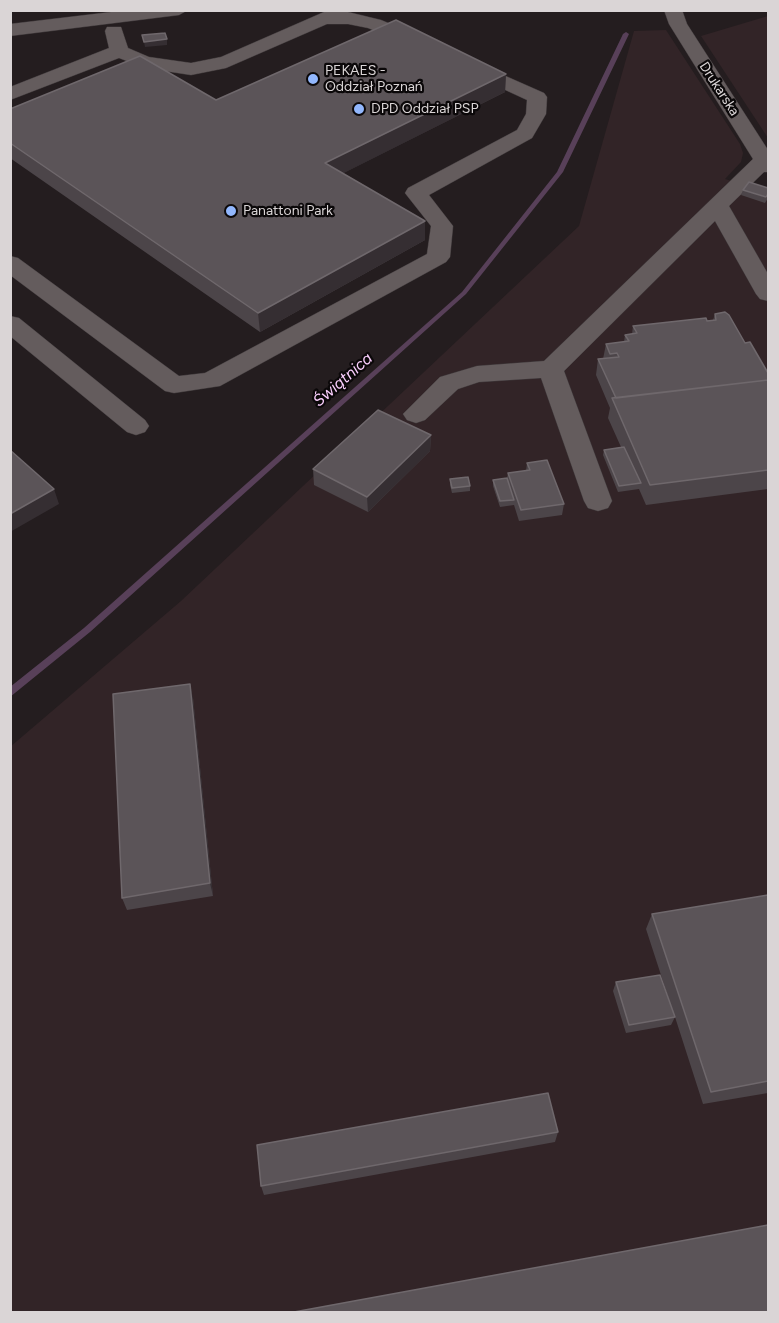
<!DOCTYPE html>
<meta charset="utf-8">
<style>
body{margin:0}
#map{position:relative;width:779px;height:1323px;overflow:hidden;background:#241d1f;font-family:Figtree,sans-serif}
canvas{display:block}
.frame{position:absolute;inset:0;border:12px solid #dad5d6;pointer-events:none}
</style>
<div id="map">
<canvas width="779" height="1323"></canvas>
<div class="frame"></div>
</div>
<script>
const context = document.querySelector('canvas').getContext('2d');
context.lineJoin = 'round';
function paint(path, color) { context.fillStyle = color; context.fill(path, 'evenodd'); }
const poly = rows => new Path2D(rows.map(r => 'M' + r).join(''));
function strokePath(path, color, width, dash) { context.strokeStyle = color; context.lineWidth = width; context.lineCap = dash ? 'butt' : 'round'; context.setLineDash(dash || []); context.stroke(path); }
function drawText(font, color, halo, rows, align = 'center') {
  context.font = font + ' Figtree,sans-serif'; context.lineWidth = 4.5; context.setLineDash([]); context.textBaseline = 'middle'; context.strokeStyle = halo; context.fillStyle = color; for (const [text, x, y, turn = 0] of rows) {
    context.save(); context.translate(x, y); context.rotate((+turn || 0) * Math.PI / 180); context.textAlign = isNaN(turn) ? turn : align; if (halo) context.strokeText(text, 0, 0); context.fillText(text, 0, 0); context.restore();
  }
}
paint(poly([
 [768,16,768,138,701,36],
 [666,30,740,144,743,153,741,162,725,179,768,192,768,1312,11,1312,10,747,181,601,579,226,634,31]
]), '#322427');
paint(poly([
 [626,32,629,34,563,172,466,294,90,632,10,697,10,687,84,628,462,292,557,172,623,34,626,32]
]), '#584059');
const minor = poly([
 [128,10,188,10,179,15,10,36,10,24,128,10],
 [664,10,682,10,687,24,768,150,768,172,764,172,729,206,768,274,768,301,760,299,756,294,715,221,564,371,612,501,608,508,598,511,588,508,584,501,541,378,479,382,458,389,425,420,416,423,407,420,403,414,440,377,477,366,544,361,753,159,669,24,664,10],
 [324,12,348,12,381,20,429,40,431,44,429,48,422,50,368,28,348,24,327,24,226,68,191,75,145,68,119,58,10,100,10,87,109,48,105,31,107,27,121,27,128,48,149,57,191,63,221,57,324,12],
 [467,59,544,93,547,97,546,114,532,138,429,195,453,226,450,257,446,262,220,386,174,393,165,391,10,275,10,256,18,258,179,376,205,373,427,254,431,226,405,193,408,188,517,130,526,114,527,100,460,69,457,65,460,61,467,59],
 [10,316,19,318,145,420,149,426,145,432,136,435,127,432,10,336,10,316]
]);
strokePath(minor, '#3e383a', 1);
paint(minor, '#645c5d');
paint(poly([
 [506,74,505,92,343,173,425,221,425,240,260,332,10,158,10,109,216,100],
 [743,190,768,198,765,203,741,195],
 [715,314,745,343,768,373,768,489,646,505,639,489,618,492,603,455,604,450,621,447,608,418,610,408,596,375,598,359,603,359,606,344,624,342,625,335,632,334,633,326,713,320],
 [431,435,430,451,368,512,314,485,313,469],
 [527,463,564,504,562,515,519,521,514,505,500,507,493,486,493,480,507,478,508,473,526,471],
 [450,479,470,486,470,491,452,493,450,485],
 [193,698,213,896,127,910,122,898],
 [768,895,768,1093,703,1104,675,1017,671,1025,626,1033,613,991,616,982,674,1015,646,929,652,914],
 [558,1132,555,1142,264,1195,261,1186]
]), '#4c4549');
paint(poly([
 [167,39,167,45,145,47,144,42],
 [506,74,505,92,326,182,325,163],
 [425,221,425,240,260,332,258,313],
 [431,435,430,451,368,512,367,497],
 [54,489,59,504,10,532,10,514],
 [190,684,193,698,213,896,210,883]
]), '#352e32');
const building = poly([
 [396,20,506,74,325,163,425,221,258,313,10,143,10,109,140,56,216,100,396,20],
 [165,33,167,39,144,42,142,35,165,33],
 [749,182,768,188,768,194,766,197,743,190,749,182],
 [725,312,729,315,745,343,750,342,768,373,768,380,616,398,598,359,619,357,617,353,610,354,606,344,629,341,625,335,637,333,633,326,706,318,707,321,716,320,715,314,725,312],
 [768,380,768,470,650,485,612,398,768,380],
 [378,410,431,435,367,497,313,469,378,410],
 [624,447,641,483,619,486,604,450,624,447],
 [10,450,54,489,10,514,10,450],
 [547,460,564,504,521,510,508,473,530,470,527,463,547,460],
 [468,477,470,486,452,488,450,479,468,477],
 [507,478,514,500,500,501,493,480,507,478],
 [190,684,210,883,122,898,113,694,190,684],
 [768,895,768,1081,711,1092,652,914,768,895],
 [660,975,675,1017,629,1025,616,982,660,975],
 [548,1093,558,1132,261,1186,257,1145,548,1093],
 [768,1225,768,1312,294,1312,768,1225]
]);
paint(building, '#5b5458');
strokePath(building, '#6f686c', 1.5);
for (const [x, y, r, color] of [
 [313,79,6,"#92b7fd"],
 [359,109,6,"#92b7fd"],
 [231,211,6,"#92b7fd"]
]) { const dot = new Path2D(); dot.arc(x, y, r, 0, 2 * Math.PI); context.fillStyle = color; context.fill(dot); strokePath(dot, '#0b0809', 2); }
drawText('14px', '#dad5d6', '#0b0809', [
 ["PEKAES -",325,71],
 ["Oddział Poznań",325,87],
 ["DPD Oddział PSP",371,109],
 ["Panattoni Park",243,211]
], 'left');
drawText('14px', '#dad5d6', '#0b0809', [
 ["Drukarska",719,89,57]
]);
drawText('italic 16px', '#fbcffe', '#0b0809', [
 ["Świątnica",343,380,-41]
]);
</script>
